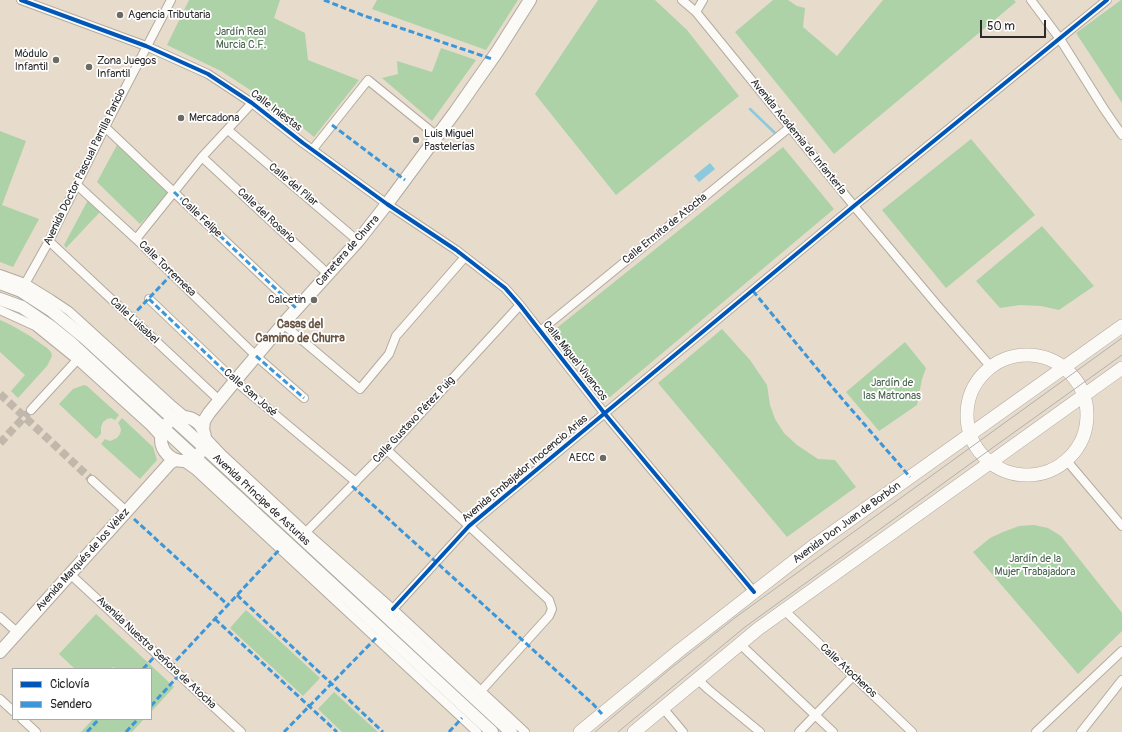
<!DOCTYPE html>
<meta charset="utf-8">
<style>
body{margin:0}
#map{position:relative;width:1122px;height:732px;overflow:hidden;background:#e7dbcb;font-family:Pangolin,sans-serif}
canvas{display:block}
.legend{position:absolute;left:12px;top:668px;width:140px;height:52px;box-sizing:border-box;background:#fff;border:1px solid #aaa;margin:0;padding:5px 7px;list-style:none;font-size:12px;color:#2b2b2b}
.legend li{display:flex;align-items:center;gap:8px;height:20px}
.legend b{width:20px;border:1px solid #aaa}
.scale{position:absolute;left:980px;top:20px;width:66px;height:18px;box-sizing:border-box;border:2px solid #2b2b2b;border-top:0;padding-left:5px;font-size:12px;line-height:14px;white-space:nowrap;color:#2b2b2b;-webkit-text-stroke:3px #fff;paint-order:stroke}
</style>
<div id="map">
<canvas width="1122" height="732"></canvas>
<ul class="legend">
<li><b style="height:5px;background:#0057b8"></b>Ciclovía</li>
<li><b style="height:5px;background:#3c96d7"></b>Sendero</li>
</ul>
<div class="scale">50 m</div>
</div>
<script>
const context = document.querySelector('canvas').getContext('2d');
context.lineJoin = 'round';
function paint(path, color) { context.fillStyle = color; context.fill(path, 'evenodd'); }
const poly = rows => new Path2D(rows.map(r => 'M' + r).join(''));
function strokePath(path, color, width, dash) { context.strokeStyle = color; context.lineWidth = width; context.lineCap = dash ? 'butt' : 'round'; context.setLineDash(dash || []); context.stroke(path); }
function drawText(font, color, halo, rows, align = 'center') {
  context.font = font + ' Pangolin,sans-serif'; context.lineWidth = 3.5; context.setLineDash([]); context.textBaseline = 'middle'; context.strokeStyle = halo; context.fillStyle = color; for (const [text, x, y, turn = 0] of rows) {
    context.save(); context.translate(x, y); context.rotate((+turn || 0) * Math.PI / 180); context.textAlign = isNaN(turn) ? turn : align; if (halo) context.strokeText(text, 0, 0); context.fillText(text, 0, 0); context.restore();
  }
}
paint(poly([
 [189,0,280,0,274,18,305,33,308,60,359,80,314,137,278,108,221,71,167,45],
 [377,0,518,0,486,50,372,9],
 [598,0,655,0,687,30,739,96,616,195,535,94],
 [773,0,788,0,797,6,805,8,803,27,837,56,883,0,1014,0,1016,2,834,154,735,32],
 [1121,0,1122,0,1122,103,1076,33],
 [441,48,476,60,432,121,382,78,398,74,397,61,432,72],
 [0,131,26,141,2,205,39,219,13,267,0,262],
 [971,139,1035,215,946,288,882,210],
 [117,145,170,194,140,224,97,182],
 [783,147,834,209,610,397,606,397,574,357,553,331],
 [88,200,100,212,66,248,64,245],
 [1042,226,1094,286,1059,310,1041,306,1020,305,1000,308,976,281],
 [0,320,11,325,30,336,47,348,51,352,52,356,47,366,18,398,11,391,25,375,0,352],
 [722,329,750,360,767,385,770,405,775,419,784,433,797,445,818,459,835,460,856,487,787,537,658,383],
 [905,342,926,368,922,379,917,405,879,431,846,392],
 [84,385,87,386,119,415,115,420,111,418,107,419,103,422,101,427,101,434,96,439,59,404,73,389],
 [122,418,153,447,157,460,140,479,101,444,105,439,110,441,117,438,120,434,121,430,120,426,118,423],
 [1034,525,1048,528,1061,536,1122,613,1122,631,1078,674,973,552,990,538,1003,532,1019,526],
 [246,610,320,678,303,696,230,628],
 [96,614,174,687,151,712,151,669,116,669,113,667,111,669,75,669,59,654],
 [334,692,378,732,342,732,318,709],
 [93,719,144,719,132,732,81,732]
]), '#add2a8');
paint(poly([
 [710,163,715,169,699,182,694,176]
]), '#8cc9dc');
strokePath(poly([
 [750,109,777,135]
]), '#8cc9dc', 2.5);
strokePath(poly([
 [0,394,92,480],
 [0,443,28,413]
]), '#c1b8ab', 8, [8, 4]);
const street = poly([
 [21,0,146,46,208,74,252,103,303,143,387,204,456,250,505,288,520,305,605,414,754,592],
 [682,0,696,12,854,206,937,305,991,367],
 [1031,0,1060,39,1104,109,1122,135],
 [696,12,703,0],
 [105,127,297,309],
 [228,130,358,241],
 [313,149,368,80,437,136],
 [202,157,329,275],
 [77,185,136,239,256,356,304,398],
 [136,239,202,157,252,103],
 [49,241,219,400],
 [0,274,25,283,51,299,69,311,171,404,188,418],
 [21,291,49,241,105,127,171,0],
 [149,299,235,381,356,482],
 [0,310,35,326,77,360,150,426,161,438],
 [283,324,360,389,389,354,396,336,465,257],
 [540,331,790,127],
 [31,410,77,360],
 [204,432,207,438,222,454,306,532,393,609,525,732],
 [387,450,549,600,552,609,549,616,481,691],
 [182,461,196,471,477,732],
 [1067,461,1122,526],
 [92,480,126,511],
 [306,532,387,450,520,305],
 [70,574,241,732],
 [393,609,469,526,854,206,1107,0],
 [784,610,912,732],
 [0,617,18,633],
 [740,644,833,732],
 [697,679,709,690,760,732],
 [0,699,13,711],
 [663,708,683,732],
 [22,719,36,732],
 [799,732,853,676],
 [1036,732,1122,651],
 [1081,732,1122,680]
]);
const secondary = poly([
 [0,283,21,291,52,311,85,338,204,447,511,732],
 [0,299,22,307,50,326,70,342,492,732],
 '161 439a22 22 0 1 1 44 0a22 22 0 1 1-44 0Z',
 [203,430,204,421,209,413,235,381,283,324,358,241,387,204,455,112,497,52,530,0],
 [0,652,170,463,175,460]
]);
const primary = poly([
 '967 415a60 60 0 1 1 120 0a60 60 0 1 1-120 0Z',
 [580,732,680,650,812,547,1122,326],
 [634,732,758,629,1122,368]
]);
strokePath(street, '#b2aba0', 10);
strokePath(secondary, '#b2aba0', 14);
strokePath(primary, '#b2aba0', 14);
strokePath(street, '#fbfaf7', 8);
strokePath(secondary, '#fbfaf7', 12);
strokePath(primary, '#fbfaf7', 13);
strokePath(poly([
 [595,732,670,669,736,617,1122,338],
 [618,732,745,627,963,469,1122,355]
]), '#b3b1af', 1);
strokePath(poly([
 [324,0,362,15,492,59],
 [332,125,405,180],
 [174,192,297,309],
 [753,291,838,394,910,477],
 [149,299,235,381],
 [131,317,172,274],
 [256,356,304,398],
 [352,486,593,704,602,714],
 [134,519,228,605],
 [237,595,383,732],
 [215,619,337,732],
 [170,667,280,549],
 [143,669,157,654],
 [151,706,179,675],
 [87,732,99,719],
 [126,732,138,719],
 [284,732,376,638],
 [449,732,462,718]
]), '#3c96d7', 3, [6, 3]);
strokePath(poly([
 [21,0,146,46,208,74,252,103,303,143,387,204,456,250,505,288,520,305,605,414,754,592],
 [393,609,469,526,854,206,1107,0]
]), '#0057b8', 4);
for (const [x, y, r, color] of [
 [120,15,4,"#6d6963"],
 [56,60,4,"#6d6963"],
 [89,67,4,"#6d6963"],
 [181,118,4,"#6d6963"],
 [416,140,4,"#6d6963"],
 [314,300,4,"#6d6963"],
 [603,458,4,"#6d6963"]
]) { const dot = new Path2D(); dot.arc(x, y, r, 0, 2 * Math.PI); context.fillStyle = color; context.fill(dot); strokePath(dot, '#fff', 1.5); }
drawText('11px', '#2b2b2b', '#fff', [
 ["Agencia Tributaria",128,15],
 ["Módulo",48,54,"right"],
 ["Infantil",48,67,"right"],
 ["Zona Juegos",97,61],
 ["Infantil",97,74],
 ["Mercadona",189,118],
 ["Luis Miguel",424,134],
 ["Pastelerías",424,147],
 ["Calcetin",306,300,"right"],
 ["AECC",595,458,"right"]
], 'left');
drawText('11px', '#48634d', '#fff', [
 ["Jardín Real",241,32],
 ["Murcia C.F.",241,45],
 ["Jardín de",892,383],
 ["las Matronas",892,396],
 ["Jardín de la",1035,559],
 ["Mujer Trabajadora",1035,572]
]);
drawText('11px', '#2b2b2b', '#fff', [
 ["Calle Iniestas",276,111,37],
 ["Avenida Academia de Infantería",798,137,51],
 ["Avenida Doctor Pascual Parrilla Paricio",85,167,-64],
 ["Calle del Pilar",293,185,40],
 ["Calle del Rosario",266,216,43],
 ["Calle Felipe",201,218,43],
 ["Calle Ermita de Atocha",665,229,-39],
 ["Carretera de Churra",348,251,-49],
 ["Calle Torremesa",167,269,44],
 ["Calle Luisabel",134,321,43],
 ["Calle Miguel Vivancos",575,361,52],
 ["Calle San José",250,393,41],
 ["Calle Gustavo Pérez Puig",414,420,-47],
 ["Avenida Embajador Inocencio Arias",525,469,-40],
 ["Avenida Príncipe de Asturias",261,500,43],
 ["Avenida Don Juan de Borbón",847,523,-36],
 ["Avenida Marqués de los Vélez",83,560,-48],
 ["Avenida Nuestra Señora de Atocha",156,653,43],
 ["Calle Atocheros",848,671,43]
]);
drawText('bold 12px', '#685441', '#fff', [
 ["Casas del",300,325],
 ["Camino de Churra",300,339]
]);
</script>
